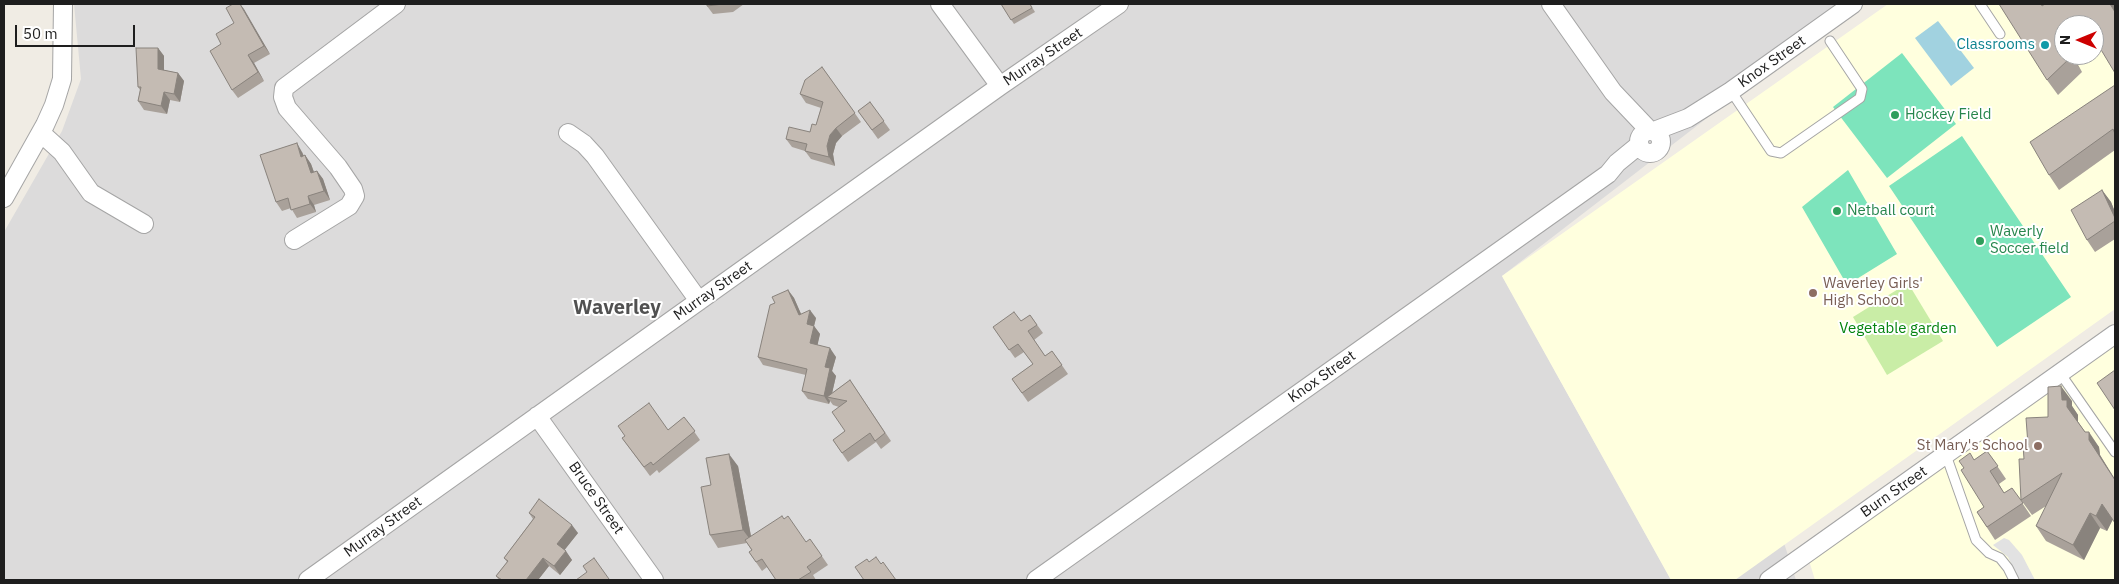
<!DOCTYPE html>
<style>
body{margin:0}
#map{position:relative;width:2119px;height:584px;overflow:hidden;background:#f0ece4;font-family:"IBM Plex Sans",sans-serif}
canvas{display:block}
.frame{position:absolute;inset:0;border:5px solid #1e1e1e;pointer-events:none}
.north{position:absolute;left:2054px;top:15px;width:50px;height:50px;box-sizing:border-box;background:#fff;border:1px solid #a5a5a5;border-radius:50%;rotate:270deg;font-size:14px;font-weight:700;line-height:20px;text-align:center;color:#1e1e1e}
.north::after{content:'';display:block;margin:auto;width:18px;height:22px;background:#cd0000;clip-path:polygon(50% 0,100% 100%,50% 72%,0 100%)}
.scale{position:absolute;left:15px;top:25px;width:120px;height:22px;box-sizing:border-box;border:2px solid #1e1e1e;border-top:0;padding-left:6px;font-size:15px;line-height:18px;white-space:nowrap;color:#1e1e1e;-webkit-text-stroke:4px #fff;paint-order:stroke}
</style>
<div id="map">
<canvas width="2119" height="584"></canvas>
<div class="frame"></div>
<div class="north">N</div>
<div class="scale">50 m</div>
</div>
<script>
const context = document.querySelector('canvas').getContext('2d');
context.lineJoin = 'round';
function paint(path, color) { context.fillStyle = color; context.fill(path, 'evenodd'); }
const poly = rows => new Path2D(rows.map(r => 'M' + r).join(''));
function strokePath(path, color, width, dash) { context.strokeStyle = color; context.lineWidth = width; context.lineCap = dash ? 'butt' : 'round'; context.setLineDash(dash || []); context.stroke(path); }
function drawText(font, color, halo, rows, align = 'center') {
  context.font = font + ' "IBM Plex Sans",sans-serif'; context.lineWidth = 4; context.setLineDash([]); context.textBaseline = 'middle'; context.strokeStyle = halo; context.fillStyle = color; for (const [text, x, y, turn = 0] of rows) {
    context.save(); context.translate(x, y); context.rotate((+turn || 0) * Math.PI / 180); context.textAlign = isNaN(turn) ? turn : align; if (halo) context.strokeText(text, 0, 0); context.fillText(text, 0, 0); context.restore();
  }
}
paint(poly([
 [74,4,1855,4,1502,276,1671,580,4,580,4,232,62,131,81,79],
 [1784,543,1796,580,1733,580]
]), '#dcdbdb');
paint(poly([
 [1888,4,2115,4,2115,309,1735,580,1671,580,1502,276],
 [2064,25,2094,25,2094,55,2064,55],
 [2115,339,2115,580,1815,580,1807,554]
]), '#ffffde');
paint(poly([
 [1908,283,1943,341,1887,375,1853,317]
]), '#c9eda6');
paint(poly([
 [1902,53,1956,124,1887,178,1833,107],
 [1962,136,2071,297,1997,347,1889,186],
 [1848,170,1897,254,1847,285,1802,207]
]), '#7de4bc');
paint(poly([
 [2004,538,2009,540,2022,555,2035,580,2019,580,2008,557,1993,545]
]), '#e2e2e2');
paint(poly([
 [1938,21,1974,68,1951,86,1915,38]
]), '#a1d2e0');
const lane = poly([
 [1980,4,2000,34],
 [1731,91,1771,151,1781,153,1860,98,1862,89,1830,41],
 [2060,373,2115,452],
 [1946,455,1976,540,1989,553,2000,558,2008,568,2014,580]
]);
const street = poly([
 [940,4,1000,86],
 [1551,4,1613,92,1650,131],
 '1639 142a11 11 0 1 1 22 0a11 11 0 1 1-22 0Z',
 [1654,131,1688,118,1731,91,1853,4],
 [41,133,62,152,91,193,144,224],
 [568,133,584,144,595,156,699,301],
 [4,198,45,125,54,105,62,79,63,4],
 [294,240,349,206,355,196,353,189,338,167,287,108,283,97,284,88,396,4],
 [537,416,654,580],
 [308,580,1000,86,1119,4],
 [1036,580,1608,174,1617,163,1639,145],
 [1769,580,2115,334]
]);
strokePath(lane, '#a5a5a5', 11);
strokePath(street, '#a5a5a5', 20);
strokePath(lane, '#fff', 9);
strokePath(street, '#fff', 18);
paint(poly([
 [240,4,270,54,254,63,264,81,238,98,232,90,234,23],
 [707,4,744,4,733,12,713,14,707,6],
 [1001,4,1030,4,1035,12,1014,24],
 [2115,4,2094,25,2064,25,2064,55,2072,55,2082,72,2058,95,2047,80,2042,6],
 [158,48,164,56,164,70,178,73,184,81,180,102,170,100,167,114,144,110,138,101,140,90,138,87],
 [822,67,861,122,842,136,836,143,833,154,835,166,811,159,805,151,792,147,786,139,810,132,816,125,821,108,806,103,800,94],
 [2115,85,2115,150,2059,190,2049,175],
 [870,102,890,130,878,139,858,111],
 [302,152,304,156,305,155,311,164,314,172,317,171,323,179,330,200,314,205,316,212,297,218,291,208,282,211,276,202],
 [2102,190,2111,202,2115,212,2115,239,2095,252,2087,240],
 [788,290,794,298,801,314,816,318,814,326,820,334,817,345,836,357,832,371,836,376,832,393,850,380,891,441,881,449,876,442,848,462,833,440,845,431,839,407,833,405,830,401,829,404,808,399,802,391,806,375,763,365,758,357,775,303],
 [1030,315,1043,333,1034,340,1045,356,1052,351,1068,374,1028,402,1012,379,1033,364,1024,352,1015,358,993,327,1021,321],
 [2072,401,2072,406,2078,415,2078,422,2085,432,2099,447,2100,455,2115,479,2115,523,2113,519,2107,531,2100,528,2084,560,2046,541,2036,526,2046,506,2032,515,2021,500,2024,459,2028,445,2048,417],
 [684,417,700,440,659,473,657,470,650,476,622,438,668,430],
 [1987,451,2006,479,1999,484,2004,493,2012,488,2031,516,1995,540,1977,512,1984,507,1964,468,1974,460],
 [738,466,751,536,784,519,806,542,810,539,828,565,813,575,816,580,776,580,767,567,762,571,749,552,752,551,747,543,718,548,710,535],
 [529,513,578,533,564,550,572,560,560,575,549,566,538,580,499,580,496,576,507,562,504,558,533,519]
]), '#a9a19a');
paint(poly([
 [240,4,244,9,270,54,264,46],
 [2110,4,2115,4,2115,12],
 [158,48,164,56,164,77,158,69],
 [248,55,254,63,264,81,258,72],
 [2071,55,2072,55,2082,72],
 [178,73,184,81,180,102,174,94],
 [164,92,170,100,167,114,161,106],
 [836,128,842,136,836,143,833,154,835,166,829,157,827,146,830,135],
 [297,143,302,152,307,165,301,157],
 [305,155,311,164,317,181,311,173],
 [317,171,323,179,330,200,324,191],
 [2102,190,2111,202,2115,212,2115,218],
 [308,196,314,205,316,212,310,204],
 [788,290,794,298,805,323,799,315],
 [810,310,816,318,814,326,820,334,816,352,810,343,807,324],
 [830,348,836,357,832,371,836,376,831,398,827,397,830,401,829,404,824,396,825,367],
 [2061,386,2072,401,2072,406,2078,415,2078,422,2089,438,2089,432,2099,447,2100,455,2115,480,2062,400],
 [729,454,738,466,752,542,743,530],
 [2102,504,2113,519,2107,531,2096,516],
 [2090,513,2100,528,2084,560,2073,545],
 [572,525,578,533,563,552,557,544],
 [566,551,572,560,560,575,554,566],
 [543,558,549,566,538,580,526,580]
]), '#89837d');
const building = poly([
 [233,4,240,4,264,46,248,55,258,72,232,90,210,51,221,44,216,34,234,23,226,8,233,4],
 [707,4,723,4,707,6,707,4],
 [1001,4,1030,4,1032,8,1011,20,1001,4],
 [1999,4,2041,4,2042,6,2045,4,2110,4,2115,12,2115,73,2094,38,2094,25,2086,25,2081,16,2070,25,2064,25,2064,30,2058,35,2064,44,2064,55,2071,55,2071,57,2047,80,1999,4],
 [136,48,158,48,158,69,178,73,174,94,164,92,161,106,138,101,141,87,138,87,136,48],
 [822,67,855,113,836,128,830,135,827,146,829,157,805,151,807,144,786,139,789,127,810,132,812,124,816,125,823,102,800,94,805,80,822,67],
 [2115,85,2115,134,2113,129,2049,175,2030,142,2115,85],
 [870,102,884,121,872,130,858,111,870,102],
 [297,143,301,157,305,155,311,173,317,171,324,191,308,196,310,204,291,210,288,198,276,202,260,155,297,143],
 [2102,190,2115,218,2115,221,2087,240,2071,210,2102,190],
 [788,290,799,315,810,310,807,324,814,326,810,343,830,348,825,367,830,368,824,396,802,391,807,369,758,357,770,305,775,303,772,297,788,290],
 [1014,312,1021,321,1030,315,1037,325,1028,331,1045,356,1052,351,1062,365,1022,393,1012,379,1033,364,1018,344,1009,350,993,327,1014,312],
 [2115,370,2115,410,2097,383,2115,370],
 [850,380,885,433,875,441,870,433,842,453,833,440,845,431,832,412,847,401,827,397,850,380],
 [2061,386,2062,400,2067,400,2067,407,2085,432,2089,432,2089,440,2115,480,2115,523,2102,504,2096,516,2090,513,2073,545,2036,526,2062,473,2021,500,2019,459,2024,459,2023,445,2028,445,2026,418,2048,417,2048,387,2061,386],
 [649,403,668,430,684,417,695,431,653,465,651,462,644,467,622,438,625,436,618,426,649,403],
 [1987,451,1998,466,1990,471,2004,493,2012,488,2023,503,1987,527,1977,512,1984,507,1961,470,1964,468,1959,461,1970,453,1974,460,1987,451],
 [729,454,743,530,710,535,701,487,711,485,706,458,729,454],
 [539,499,572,525,557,544,566,551,554,566,543,558,526,580,502,580,496,576,508,561,504,558,535,517,529,513,539,499],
 [782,516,784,519,788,516,806,542,810,539,822,556,807,567,811,572,798,580,776,580,762,559,756,562,749,552,752,550,745,540,782,516],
 [876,557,881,564,883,562,896,580,864,580,855,567,867,559,869,562,876,557],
 [594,558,609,579,607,580,576,580,587,572,583,566,594,558]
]);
paint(building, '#c4bbb3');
strokePath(building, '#89837d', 1);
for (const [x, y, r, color] of [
 [2045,45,5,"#0f9aa8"],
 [1895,115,5,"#2e9e5b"],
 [1837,211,5,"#2e9e5b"],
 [1980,241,5,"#2e9e5b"],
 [1813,293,5,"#8d6e63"],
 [2038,446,5,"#8d6e63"]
]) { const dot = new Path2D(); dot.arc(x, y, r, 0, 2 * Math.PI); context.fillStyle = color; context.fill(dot); strokePath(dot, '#fff', 2); }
drawText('15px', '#0d838f', '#fff', [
 ["Classrooms",2035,45]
], 'right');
drawText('15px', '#1e1e1e', '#fff', [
 ["Murray Street",1043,57,-34],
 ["Knox Street",1772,62,-35],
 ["Murray Street",713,291,-35],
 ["Knox Street",1322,377,-35],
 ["Burn Street",1894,492,-35],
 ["Bruce Street",596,498,55],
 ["Murray Street",383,527,-36]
]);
drawText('15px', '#27864d', '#fff', [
 ["Hockey Field",1905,115],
 ["Netball court",1847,211],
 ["Waverly",1990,232],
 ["Soccer field",1990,249]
], 'left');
drawText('15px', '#785e54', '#fff', [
 ["Waverley Girls'",1823,284],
 ["High School",1823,301],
 ["St Mary's School",2028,446,"right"]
], 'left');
drawText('15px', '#058410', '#fff', [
 ["Vegetable garden",1898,329]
]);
drawText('bold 20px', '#515151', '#fff', [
 ["Waverley",617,308]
]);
</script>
